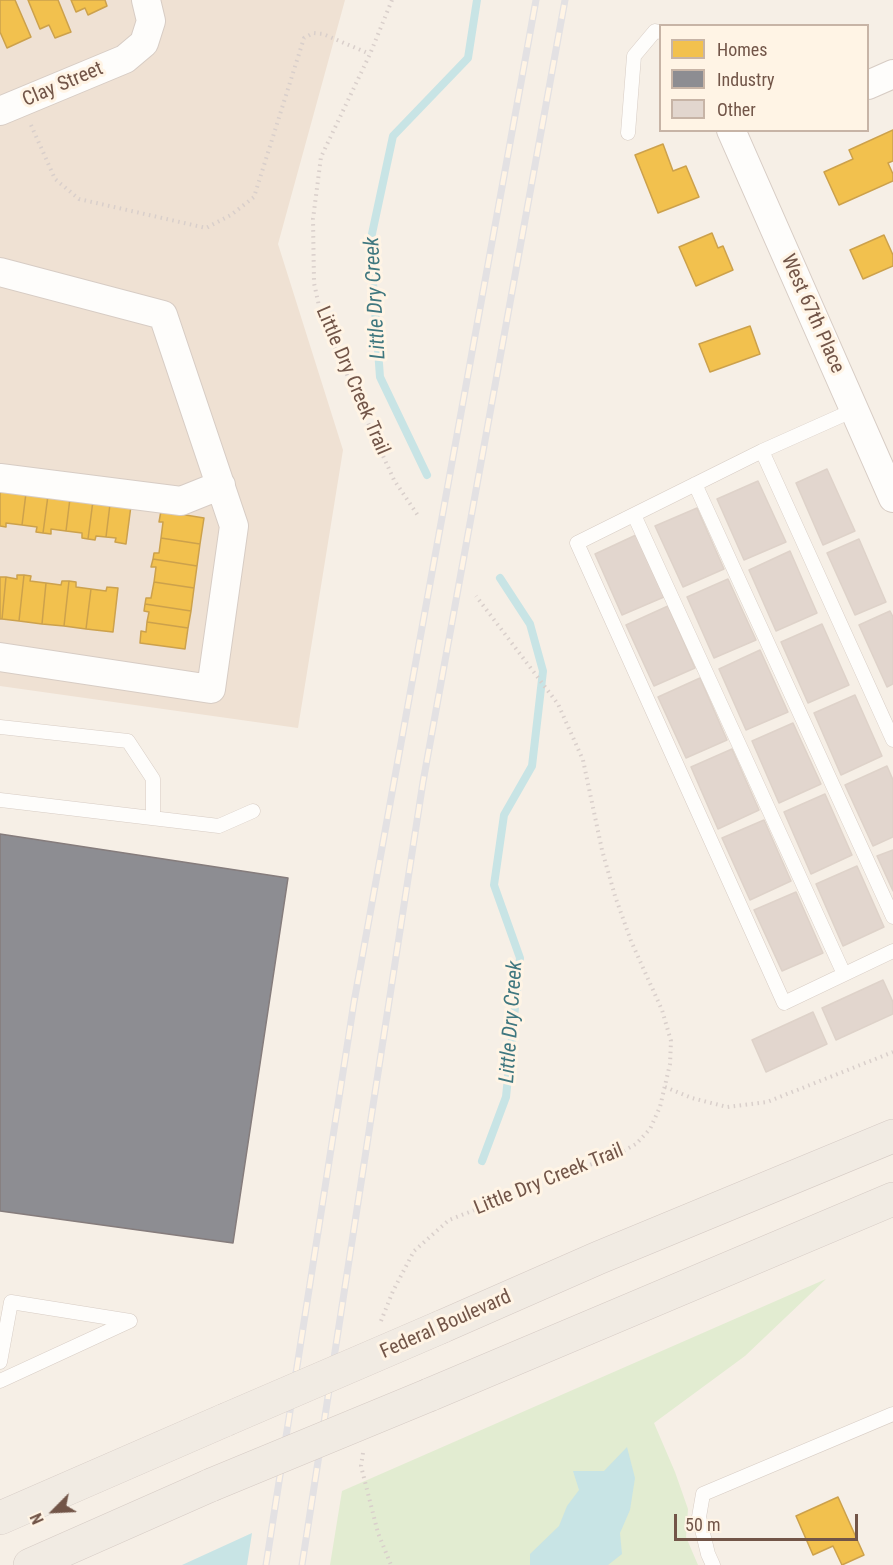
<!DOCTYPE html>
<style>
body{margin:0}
#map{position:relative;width:893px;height:1565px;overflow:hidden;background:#f6efe6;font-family:"Roboto Condensed",sans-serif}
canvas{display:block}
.legend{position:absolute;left:659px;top:24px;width:210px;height:108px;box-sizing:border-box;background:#fff4e5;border:2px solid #c7b4a6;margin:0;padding:8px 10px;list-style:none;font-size:18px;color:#725548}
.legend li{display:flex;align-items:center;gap:12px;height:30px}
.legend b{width:30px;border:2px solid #c7b4a6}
.north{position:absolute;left:24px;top:1481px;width:60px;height:60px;-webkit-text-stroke:4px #fff4e5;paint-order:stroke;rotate:246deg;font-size:16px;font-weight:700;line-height:24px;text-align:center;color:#725548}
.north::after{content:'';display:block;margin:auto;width:21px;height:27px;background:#725548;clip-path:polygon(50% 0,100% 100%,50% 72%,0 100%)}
.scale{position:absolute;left:674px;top:1514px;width:184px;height:27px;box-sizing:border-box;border:3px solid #725548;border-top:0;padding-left:8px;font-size:18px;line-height:21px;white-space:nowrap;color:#725548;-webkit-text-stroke:4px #fff4e5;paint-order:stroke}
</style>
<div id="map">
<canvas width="893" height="1565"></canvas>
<ul class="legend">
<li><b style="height:16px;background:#f2c14e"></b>Homes</li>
<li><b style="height:16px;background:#8d8d92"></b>Industry</li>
<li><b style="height:16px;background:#e2d6ce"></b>Other</li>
</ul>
<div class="north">N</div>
<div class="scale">50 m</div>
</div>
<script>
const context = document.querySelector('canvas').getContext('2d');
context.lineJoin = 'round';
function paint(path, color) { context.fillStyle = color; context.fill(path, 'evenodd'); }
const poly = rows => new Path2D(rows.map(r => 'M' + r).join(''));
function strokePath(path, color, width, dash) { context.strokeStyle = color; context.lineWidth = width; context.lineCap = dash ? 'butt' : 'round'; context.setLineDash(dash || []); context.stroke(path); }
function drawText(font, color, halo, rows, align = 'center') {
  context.font = font + ' "Roboto Condensed",sans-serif'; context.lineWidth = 6; context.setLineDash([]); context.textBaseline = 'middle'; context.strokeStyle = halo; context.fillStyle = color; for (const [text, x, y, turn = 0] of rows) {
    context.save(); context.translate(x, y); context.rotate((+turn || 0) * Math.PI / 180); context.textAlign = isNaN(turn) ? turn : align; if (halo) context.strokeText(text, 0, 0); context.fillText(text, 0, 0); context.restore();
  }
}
paint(poly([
 [0,0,345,0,278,244,343,450,298,728,0,686]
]), '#efe1d3');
paint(poly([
 [826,1279,745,1356,654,1423,675,1472,688,1509,686,1537,698,1565,330,1565,342,1491]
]), '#e2ecd1');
paint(poly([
 [627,1447,635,1478,630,1510,620,1533,622,1554,608,1565,530,1565,530,1554,559,1526,567,1506,579,1490,573,1471,604,1471],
 [252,1533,247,1565,182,1565]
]), '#c8e4e5');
const homes = poly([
 [0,0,15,0,31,37,7,48,0,32,0,0],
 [28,0,58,0,71,32,55,38,49,25,40,29,28,0],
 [71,0,105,0,107,6,88,15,85,8,76,12,71,0],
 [893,130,893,161,888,163,893,174,893,181,839,205,824,172,853,159,849,150,893,130],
 [663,144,673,171,686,166,699,197,658,213,635,155,663,144],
 [712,233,718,248,723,246,733,270,696,286,679,247,712,233],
 [884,235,893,255,893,266,863,279,850,250,884,235],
 [750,326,760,354,710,372,699,344,750,326],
 [27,485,22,525,6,523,6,527,0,526,0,486,27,485],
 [27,485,49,488,43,533,36,532,37,527,22,525,27,485],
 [49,488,71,490,66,531,51,529,51,534,43,533,49,488],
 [71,490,94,493,88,539,82,538,82,533,66,531,71,490],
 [94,493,111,496,106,537,96,536,95,540,88,539,94,493],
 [111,496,132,498,126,544,115,542,116,538,106,537,111,496],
 [161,511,204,518,200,544,161,538,163,522,159,522,161,511],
 [161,538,200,544,197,566,153,559,154,553,159,553,161,538],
 [153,559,197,566,194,588,154,582,156,567,151,567,153,559],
 [17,575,24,575,19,621,2,619,6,577,17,579,17,575],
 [24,575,31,576,30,581,46,583,42,624,19,621,24,575],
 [0,577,6,577,2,619,0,619,0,577],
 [62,581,69,581,64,626,42,624,46,583,61,585,62,581],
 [69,581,76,582,76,587,91,589,86,629,64,626,69,581],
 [154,582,194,588,191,611,145,604,146,598,151,598,154,582],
 [107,587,118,588,113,632,86,629,91,589,106,591,107,587],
 [145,604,191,611,188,628,147,622,149,612,144,611,145,604],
 [147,622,188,628,185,649,140,643,141,631,146,632,147,622],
 [838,1497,864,1555,842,1565,833,1546,813,1555,796,1516,838,1497]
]);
paint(homes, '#f2c14e');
strokePath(homes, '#cca14c', 1.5);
const industry = poly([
 [0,834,288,878,233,1243,0,1211,0,834]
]);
paint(industry, '#8d8d92');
strokePath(industry, '#857c7c', 1.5);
strokePath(poly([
 [427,475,380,377,370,243,393,136,468,58,477,0],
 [482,1161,506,1097,520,958,494,885,504,815,532,766,543,671,530,624,500,578]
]), '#c8e4e5', 8);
const building = poly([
 [827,469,855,531,823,545,796,483,827,469],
 [758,481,786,542,744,560,717,499,758,481],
 [697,508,724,569,683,587,655,526,697,508],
 [636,535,664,597,622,615,595,554,636,535],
 [859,539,886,602,855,615,827,553,859,539],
 [790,551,817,613,776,631,749,570,790,551],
 [728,579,756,640,714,658,687,597,728,579],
 [668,606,695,668,654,686,626,625,668,606],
 [890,611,893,617,893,684,887,687,859,625,890,611],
 [822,624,849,685,808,703,781,642,822,624],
 [760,650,788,712,746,730,719,669,760,650],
 [700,678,727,740,686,758,658,697,700,678],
 [855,695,882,756,841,775,814,713,855,695],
 [793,723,821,784,779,803,752,741,793,723],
 [732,749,759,810,718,829,691,767,732,749],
 [887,766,893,780,893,837,873,846,845,785,887,766],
 [825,794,852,855,811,874,784,812,825,794],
 [764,820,791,881,750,900,722,838,764,820],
 [893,850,893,891,877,856,893,850],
 [857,866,884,927,843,946,816,884,857,866],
 [796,892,823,953,782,971,754,910,796,892],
 [883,980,893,1002,893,1014,836,1040,822,1008,883,980],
 [813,1012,827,1044,766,1072,752,1040,813,1012]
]);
paint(building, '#e2d6ce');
strokePath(building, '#ded2c9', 1.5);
const service = poly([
 [628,133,634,56,655,31,660,32],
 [854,410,762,451,577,543,784,1003,893,951],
 [762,451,893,740],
 [695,484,893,917],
 [634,515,844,974],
 [0,727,128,741,153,779,153,818],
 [0,800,219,826,253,811],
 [0,1362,11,1302,130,1321,0,1381],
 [713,1565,708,1554,699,1517,703,1494,893,1414]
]);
const minor = poly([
 [868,85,893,74],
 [0,111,125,59,144,43,151,21,146,0],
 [731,130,893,498],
 [0,272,163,315,234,526,211,689,0,657],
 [0,478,181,501,221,485]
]);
const primary = poly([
 [441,1327,598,1258,893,1136],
 [429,1395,893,1199],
 [0,1518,225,1420],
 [30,1565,211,1485]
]);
strokePath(service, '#d7ccc4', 15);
strokePath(minor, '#d7ccc4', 30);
strokePath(primary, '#d5cac4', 34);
strokePath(poly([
 [392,0,370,54,321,157,313,219,314,283,321,315,369,425,394,480,419,517],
 [31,125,55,179,79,199,206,228,231,215,254,197,304,38,313,33,323,34,370,54],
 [665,1087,692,1098,727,1107,767,1102,893,1052],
 [381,1321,393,1291,414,1251,449,1220,620,1153,636,1144,650,1129,660,1107,670,1064,671,1041,662,1010,631,941,615,896,602,850,583,760,558,704,476,596],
 [363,1453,361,1466,378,1533,391,1565]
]), '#d9cfcb', 4, [1.5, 4.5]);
strokePath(service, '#fefdfb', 14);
strokePath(minor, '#fefdfb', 28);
strokePath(primary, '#f1ebe3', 33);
const rail = poly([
 [266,1565,354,1002,536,0],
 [302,1565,423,782,565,0]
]);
strokePath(rail, '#e3e1e3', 7);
strokePath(rail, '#fff4e5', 4.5, [14]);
const primaryBridge = poly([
 [225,1420,441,1327],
 [211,1485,429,1395]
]);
strokePath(primaryBridge, '#d5cac4', 34, []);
strokePath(primaryBridge, '#f1ebe3', 33);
drawText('20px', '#725548', '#fff4e5', [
 ["Clay Street",63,85,-23],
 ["West 67th Place",812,314,66],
 ["Little Dry Creek Trail",352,381,67],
 ["Little Dry Creek Trail",549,1180,-22],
 ["Federal Boulevard",446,1325,-24]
]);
drawText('italic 21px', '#3f777f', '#fff4e5', [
 ["Little Dry Creek",376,298,-93],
 ["Little Dry Creek",512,1022,-86]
]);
</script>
